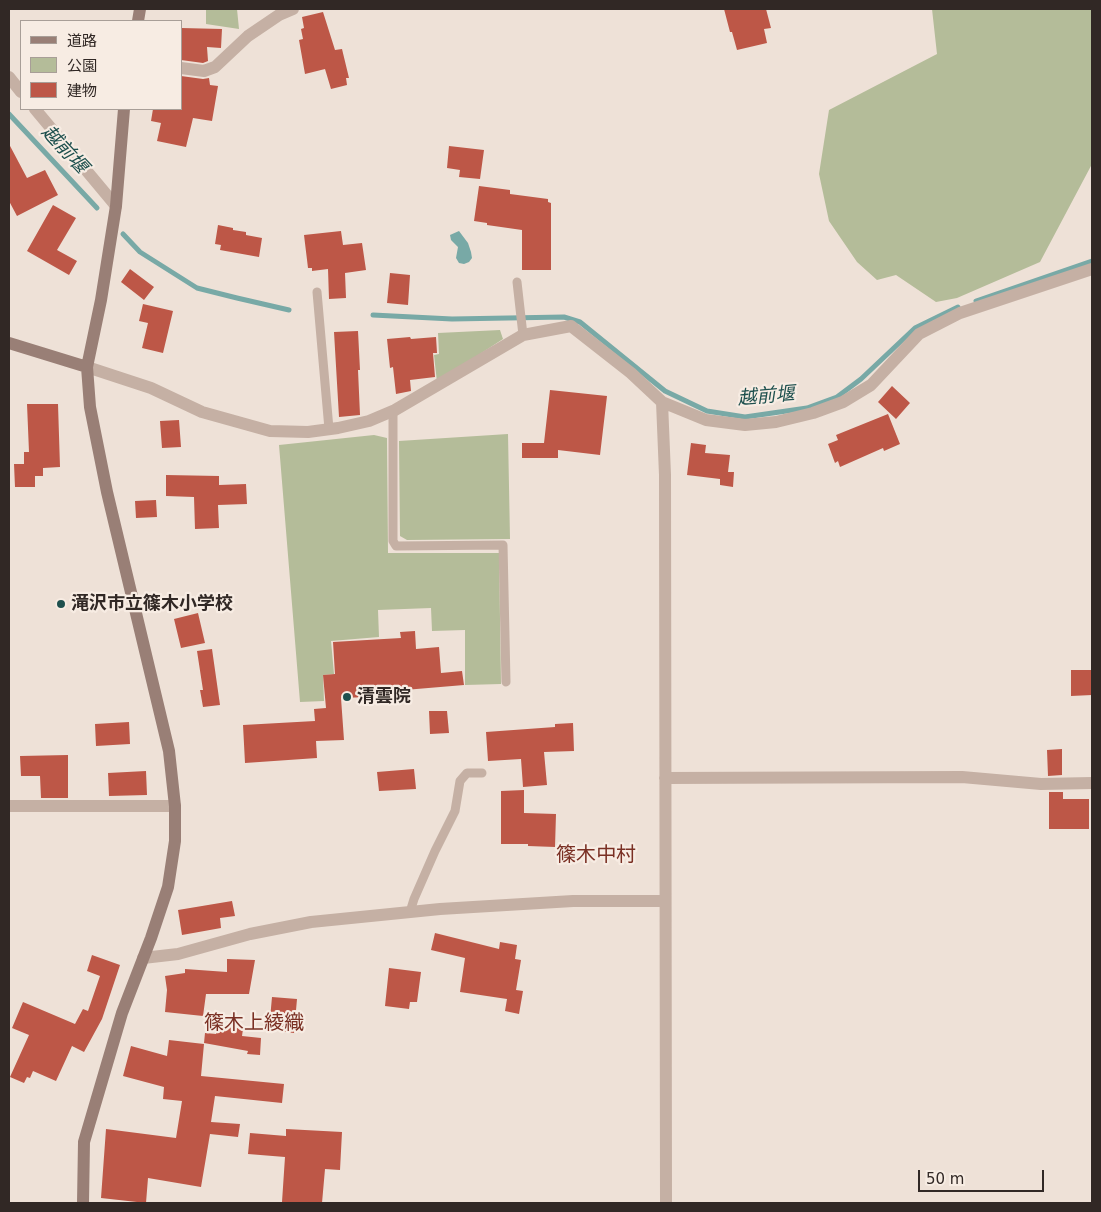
<!DOCTYPE html>
<meta charset="utf-8">
<style>
body{margin:0}
#map{position:relative;width:1101px;height:1212px;overflow:hidden;background:#eee1d7;font-family:"DejaVu Sans","Noto Sans JP",sans-serif}
canvas{display:block}
.frame{position:absolute;inset:0;border:10px solid #312825;pointer-events:none}
.legend{position:absolute;left:20px;top:20px;width:162px;height:90px;box-sizing:border-box;background:#f7ece3;border:1px solid #a89e97;margin:0;padding:6px 9px;list-style:none;font-size:15px;color:#312825}
.legend li{display:flex;align-items:center;gap:10px;height:25px}
.legend b{width:25px;border:1px solid #a89e97}
.scale{position:absolute;left:918px;top:1170px;width:126px;height:22px;box-sizing:border-box;border:2px solid #312825;border-top:0;padding-left:6px;font-size:15px;line-height:18px;white-space:nowrap;color:#312825;-webkit-text-stroke:4px #f7ece3;paint-order:stroke}
</style>
<div id="map">
<canvas width="1101" height="1212"></canvas>
<div class="frame"></div>
<ul class="legend">
<li><b style="height:6px;background:#997f76"></b>道路</li>
<li><b style="height:14px;background:#b4bc99"></b>公園</li>
<li><b style="height:14px;background:#bd5747"></b>建物</li>
</ul>
<div class="scale">50 m</div>
</div>
<script>
const context = document.querySelector('canvas').getContext('2d');
context.lineJoin = 'round';
function paint(path, color) { context.fillStyle = color; context.fill(path, 'evenodd'); }
const poly = rows => new Path2D(rows.map(r => 'M' + r).join(''));
function strokePath(path, color, width, dash) { context.strokeStyle = color; context.lineWidth = width; context.lineCap = dash ? 'butt' : 'round'; context.setLineDash(dash || []); context.stroke(path); }
function drawText(font, color, halo, rows, align = 'center') {
  context.font = font + ' "DejaVu Sans","Noto Sans JP",sans-serif'; context.lineWidth = 4.5; context.setLineDash([]); context.textBaseline = 'middle'; context.strokeStyle = halo; context.fillStyle = color; for (const [text, x, y, turn = 0] of rows) {
    context.save(); context.translate(x, y); context.rotate((+turn || 0) * Math.PI / 180); context.textAlign = isNaN(turn) ? turn : align; if (halo) context.strokeText(text, 0, 0); context.fillText(text, 0, 0); context.restore();
  }
}
paint(poly([
 [206,9,237,9,239,29,206,24],
 [932,9,1092,9,1092,164,1040,262,957,298,936,302,896,275,877,280,857,262,829,221,819,174,829,110,937,54],
 [500,330,503,339,437,382,434,355,439,354,438,333],
 [508,434,510,539,407,540,400,536,399,441],
 [374,435,387,438,388,553,499,553,501,684,465,685,465,630,432,631,431,608,378,610,379,637,331,641,334,674,323,675,324,701,300,702,279,445]
]), '#b4bc99');
paint(poly([
 [459,231,468,243,471,252,472,258,469,262,464,264,459,263,456,258,458,247,451,240,450,235]
]), '#78a9a6');
strokePath(poly([
 [9,114,97,208],
 [123,234,140,252,197,288,237,298,289,310],
 [976,301,1092,261],
 [373,315,452,319,564,317,580,322,665,391,707,411,745,417,807,408,837,397,861,379,915,328,958,307]
]), '#78a9a6', 5);
paint(poly([
 [724,9,766,9,771,28,764,29,767,43,737,50,732,32,730,32],
 [323,12,335,50,342,49,349,78,346,78,347,85,331,89,325,69,305,74,299,40,303,39,301,29,304,28,302,17],
 [181,28,222,29,221,48,207,47,208,61,203,63,181,60],
 [181,76,203,79,209,78,210,85,218,86,212,121,193,118,186,147,157,141,161,123,151,121,153,109,181,109],
 [9,144,27,178,45,170,58,195,17,216,9,201],
 [449,146,484,150,480,179,459,177,460,170,447,168],
 [479,186,510,190,510,194,548,199,548,202,551,203,551,270,522,270,522,230,487,225,487,223,474,221],
 [53,205,76,218,57,250,77,261,69,275,27,251],
 [218,225,233,228,233,230,246,232,246,235,262,238,259,257,220,250,221,245,215,244],
 [341,231,343,245,362,243,366,270,345,273,346,298,329,299,328,269,312,271,312,268,308,268,304,235],
 [130,269,154,287,144,300,121,282],
 [390,273,410,275,408,305,387,303],
 [143,304,173,311,163,353,142,348,148,323,139,321],
 [358,331,360,370,358,370,360,415,339,417,334,332],
 [410,337,411,339,436,337,437,353,433,353,435,377,410,380,411,391,396,394,393,367,390,368,387,339],
 [892,386,910,403,896,419,878,402],
 [550,390,607,396,600,455,558,450,558,458,522,458,522,443,544,443],
 [27,404,58,404,60,467,43,468,43,476,35,476,35,487,15,487,14,464,24,464,24,452,29,452],
 [888,414,900,444,884,451,883,448,840,467,838,461,835,463,828,444,838,440,836,435],
 [179,420,181,447,162,448,160,421],
 [691,443,706,445,705,453,730,455,728,472,734,472,733,487,720,485,720,479,687,475],
 [166,475,219,476,219,485,246,484,247,504,218,505,219,528,195,529,194,497,166,496],
 [156,500,157,517,136,518,135,501],
 [198,613,205,643,181,648,174,619],
 [415,631,416,649,439,647,441,673,462,671,464,685,369,693,369,697,341,698,344,740,316,741,317,758,245,763,243,725,315,721,314,709,326,708,323,675,335,674,333,642,401,638,400,632],
 [212,649,220,705,203,707,200,690,203,690,197,651],
 [1071,670,1092,670,1092,695,1071,696],
 [429,711,447,711,449,733,430,734],
 [129,722,130,744,96,746,95,724],
 [573,723,574,751,544,752,547,785,523,787,521,759,488,761,486,732,555,727,555,724],
 [1062,749,1062,775,1048,776,1047,750],
 [68,755,68,798,41,798,40,776,21,776,20,756],
 [414,769,416,789,379,791,377,772],
 [146,771,147,795,109,796,108,773],
 [524,790,524,813,556,814,555,847,528,846,528,844,501,844,501,791],
 [1049,792,1063,792,1063,799,1089,799,1089,829,1049,829],
 [232,901,235,916,220,918,221,928,182,935,178,910],
 [435,933,499,949,500,942,517,945,515,959,521,960,516,990,523,991,519,1014,505,1011,507,999,460,992,465,958,431,950],
 [92,955,120,965,102,1019,84,1052,72,1046,56,1081,33,1071,30,1078,27,1077,24,1083,10,1077,29,1035,12,1028,23,1002,75,1024,83,1009,88,1011,100,976,87,971],
 [227,959,255,960,249,994,206,994,203,1016,165,1012,167,990,165,976,185,973,185,969,227,972],
 [389,968,421,972,417,1002,410,1002,409,1009,385,1006],
 [272,997,297,999,294,1033,269,1030],
 [218,1025,243,1029,242,1036,261,1038,260,1055,247,1054,248,1051,204,1043,205,1033,216,1034],
 [169,1040,204,1044,201,1076,284,1084,282,1103,215,1096,211,1122,240,1124,238,1137,210,1134,201,1187,148,1178,146,1203,101,1198,106,1129,176,1138,182,1101,163,1099,164,1087,123,1076,131,1046,167,1056],
 [286,1129,342,1132,340,1170,325,1169,322,1203,282,1202,285,1157,248,1154,250,1133,286,1136]
]), '#bd5747');
strokePath(poly([
 [517,282,523,335],
 [317,292,329,429],
 [393,411,393,541,396,546,503,545,506,682],
 [410,912,414,899,435,851,455,811,460,781,467,773,482,773]
]), '#c5b0a4', 9);
strokePath(poly([
 [181,68,204,71,215,67,248,36,279,15,293,9],
 [9,77,21,92],
 [35,109,116,206],
 [87,367,151,388,202,412,270,431,308,432,338,428,369,421,395,410,523,335,571,326,631,373,662,402,706,420,745,425,776,422,813,413,843,402,871,385,919,334,960,313,1092,269],
 [662,402,665,475,666,1203],
 [665,778,962,777,1041,784,1092,783],
 [9,806,175,806],
 [143,958,178,954,250,934,311,922,440,909,573,901,665,901]
]), '#c5b0a4', 12);
strokePath(poly([
 [138,21,140,9],
 [9,343,87,367],
 [83,1203,84,1142,122,1013,151,938,168,887,175,841,175,806,169,751,107,492,90,407,87,367,101,300,116,206,124,109]
]), '#997f76', 12);
for (const [x, y, r, color] of [
 [61,604,5,"#1e504e"],
 [347,697,5,"#1e504e"]
]) { const dot = new Path2D(); dot.arc(x, y, r, 0, 2 * Math.PI); context.fillStyle = color; context.fill(dot); strokePath(dot, '#f7ece3', 2); }
drawText('bold 18px', '#312825', '#f7ece3', [
 ["滝沢市立篠木小学校",71,604],
 ["清雲院",357,697]
], 'left');
drawText('italic 19px', '#1e504e', '#f7ece3', [
 ["越前堰",64,150,47],
 ["越前堰",766,397,-5]
]);
drawText('20px', '#7a3024', '#f7ece3', [
 ["篠木中村",596,856],
 ["篠木上綾織",254,1024]
]);
</script>
